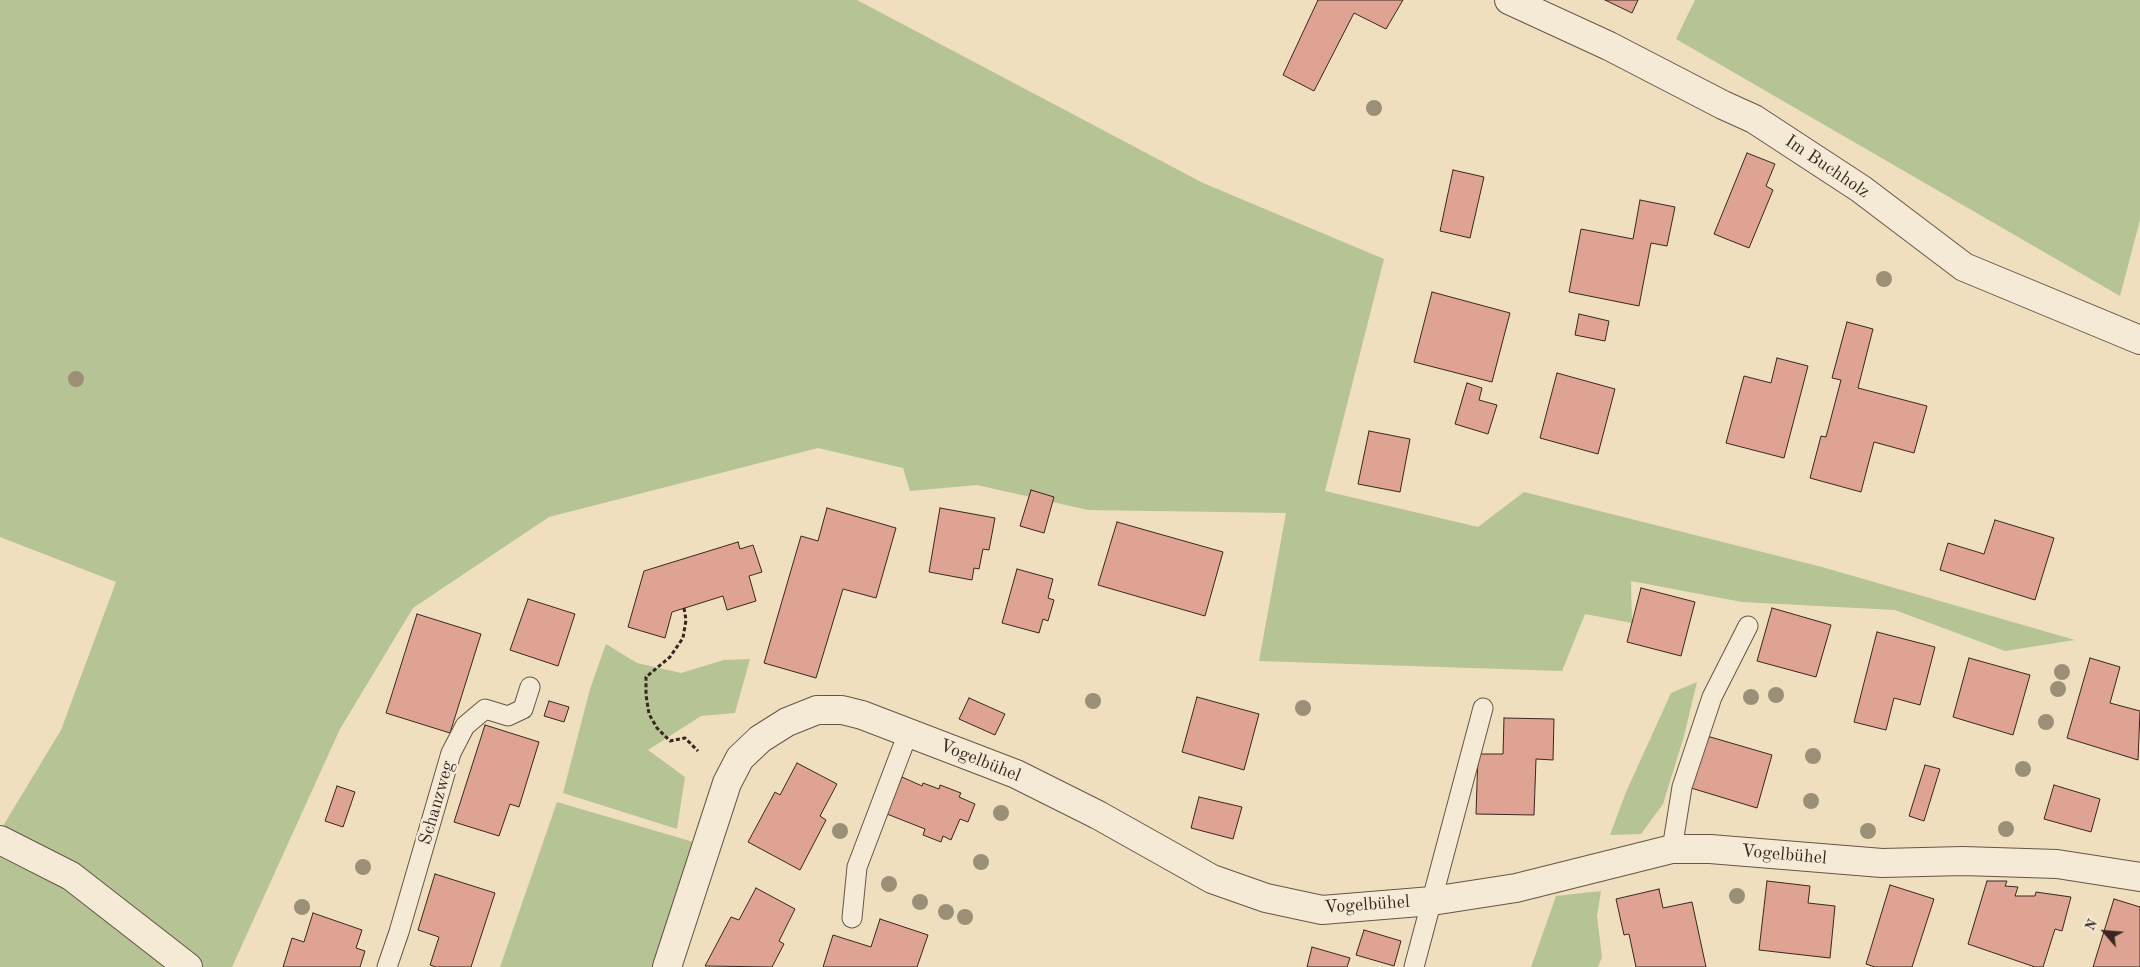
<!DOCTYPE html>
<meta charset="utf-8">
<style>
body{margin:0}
#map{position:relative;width:2140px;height:967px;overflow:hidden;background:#efdfbf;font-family:"Old Standard TT",serif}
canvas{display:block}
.north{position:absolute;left:2080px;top:907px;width:50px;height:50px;-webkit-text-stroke:4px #f5ead5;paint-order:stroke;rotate:297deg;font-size:14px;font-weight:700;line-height:20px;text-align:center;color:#3a261e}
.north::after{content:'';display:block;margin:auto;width:18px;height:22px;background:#3a261e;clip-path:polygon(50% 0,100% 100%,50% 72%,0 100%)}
</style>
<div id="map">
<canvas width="2140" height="967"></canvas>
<div class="north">N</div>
</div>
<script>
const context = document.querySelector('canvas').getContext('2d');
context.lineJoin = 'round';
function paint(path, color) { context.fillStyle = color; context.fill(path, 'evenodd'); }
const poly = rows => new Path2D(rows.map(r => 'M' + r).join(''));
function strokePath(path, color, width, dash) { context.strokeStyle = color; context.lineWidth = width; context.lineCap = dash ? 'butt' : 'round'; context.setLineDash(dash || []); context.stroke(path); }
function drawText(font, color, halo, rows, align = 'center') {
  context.font = font + ' "Old Standard TT",serif'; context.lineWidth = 5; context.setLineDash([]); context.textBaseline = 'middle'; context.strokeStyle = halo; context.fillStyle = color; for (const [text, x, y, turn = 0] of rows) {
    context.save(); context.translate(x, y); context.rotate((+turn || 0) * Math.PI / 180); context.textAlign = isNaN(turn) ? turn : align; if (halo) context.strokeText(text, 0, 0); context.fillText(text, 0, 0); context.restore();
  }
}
paint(poly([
 [0,0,857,0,1203,183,1384,259,1325,491,1478,527,1524,492,1822,567,2075,640,2005,651,1895,610,1742,602,1631,581,1632,623,1585,614,1562,671,1259,661,1286,513,1088,510,977,485,910,491,903,468,818,448,549,517,413,608,340,729,232,967,0,967,0,831,61,730,116,582,0,537],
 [1695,0,2140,0,2140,220,2120,296,1676,39],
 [606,644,637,663,681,673,724,660,750,659,735,713,701,716,648,750,685,777,677,829,563,793,590,689],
 [1697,682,1684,736,1663,804,1641,834,1610,835,1626,792,1671,693],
 [557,802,697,843,658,967,500,967],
 [1601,891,1597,916,1602,957,1598,967,1531,967,1556,896]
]), '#b5c395');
const building = poly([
 [1318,0,1403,0,1386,29,1354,13,1314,91,1283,75,1318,0],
 [1605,0,1638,0,1632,13,1605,0],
 [1747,153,1775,164,1766,186,1773,190,1749,248,1714,234,1747,153],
 [1453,170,1484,177,1470,238,1440,231,1453,170],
 [1640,200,1675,207,1667,246,1651,243,1639,306,1569,292,1581,229,1633,239,1640,200],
 [1432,292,1510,313,1492,382,1414,362,1432,292],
 [1579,314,1609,321,1605,341,1575,335,1579,314],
 [1847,322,1873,329,1858,388,1927,406,1914,453,1874,442,1861,492,1810,478,1821,436,1826,437,1841,380,1832,378,1847,322],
 [1777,358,1808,366,1784,458,1726,443,1744,376,1771,383,1777,358],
 [1557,373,1615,389,1598,454,1540,438,1557,373],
 [1467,383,1482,388,1479,400,1497,405,1488,434,1455,424,1467,383],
 [1369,431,1410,439,1400,492,1358,484,1369,431],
 [1031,490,1054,497,1044,533,1020,526,1031,490],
 [827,508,896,528,876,598,843,589,816,678,764,663,801,536,818,541,827,508],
 [940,508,995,518,989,550,983,549,979,569,974,568,972,580,929,572,940,508],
 [1995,520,2054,538,2035,600,1940,570,1948,543,1984,554,1995,520],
 [1117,522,1223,552,1205,616,1098,585,1117,522],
 [738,542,740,549,753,545,762,572,749,576,756,601,727,610,723,596,672,612,665,638,628,627,644,571,738,542],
 [1017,569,1053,579,1048,598,1054,600,1048,621,1043,619,1039,633,1002,623,1017,569],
 [1641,588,1695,602,1681,656,1627,642,1641,588],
 [528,599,575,614,558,666,510,650,528,599],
 [1772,608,1831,625,1816,677,1757,661,1772,608],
 [417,614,481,634,450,733,386,713,417,614],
 [1877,632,1935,647,1920,705,1894,698,1886,730,1854,722,1877,632],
 [1969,658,2030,675,2013,735,1953,717,1969,658],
 [2090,658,2120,667,2110,703,2140,711,2138,760,2067,738,2090,658],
 [1197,697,1259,714,1244,770,1182,752,1197,697],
 [969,698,1005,714,995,735,959,719,969,698],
 [549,701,569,707,564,722,544,716,549,701],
 [1504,718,1554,719,1553,760,1536,759,1534,815,1476,814,1478,754,1503,754,1504,718],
 [485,725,539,742,519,807,510,804,499,836,454,822,485,725],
 [1707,736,1772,755,1757,808,1691,788,1707,736],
 [797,763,837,784,820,816,826,820,800,870,748,842,775,792,780,795,797,763],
 [1925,765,1940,769,1924,821,1909,816,1925,765],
 [902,777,922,786,923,783,939,789,940,785,961,793,959,797,975,804,968,822,960,819,951,840,943,836,941,842,923,835,925,829,887,814,902,777],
 [2054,785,2100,799,2091,832,2044,819,2054,785],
 [337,786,355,792,343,827,325,821,337,786],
 [1199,797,1242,807,1233,839,1191,828,1199,797],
 [435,874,495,893,471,967,436,967,430,965,439,937,418,930,435,874],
 [1767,881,1810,886,1808,903,1835,906,1830,958,1759,950,1767,881],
 [1987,881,2007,881,2005,886,2018,887,2015,896,2035,896,2036,892,2071,897,2062,931,2055,929,2043,967,2035,967,1968,944,1987,881],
 [1890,885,1934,899,1912,967,1875,967,1866,964,1890,885],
 [756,888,795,909,779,941,784,944,772,967,705,966,731,917,739,920,756,888],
 [1659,889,1663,908,1692,902,1706,967,1636,967,1629,934,1624,935,1616,899,1659,889],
 [2114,899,2140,907,2140,967,2093,967,2114,899],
 [313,913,362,930,356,948,365,951,360,967,283,967,292,938,304,942,313,913],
 [880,919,928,935,917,967,823,967,833,935,871,947,880,919],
 [1364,930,1401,941,1394,966,1356,955,1364,930],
 [1312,947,1350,958,1347,967,1307,967,1312,947]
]);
paint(building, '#dea393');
strokePath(building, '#3a261e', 1);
const lane = poly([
 [1672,849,1682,787,1712,697,1748,626],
 [852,918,857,867,908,733],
 [387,967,399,932,451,753,465,726,485,709,508,716,523,709,530,687],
 [1414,967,1483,708]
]);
const street = poly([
 [1509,0,1609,46,1723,105,1754,119,1861,189,1964,267,2140,340],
 [0,840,71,876,188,967],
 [667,967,727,783,740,758,760,739,787,722,817,710,842,710,862,715,1016,774,1098,815,1212,879,1266,898,1322,910,1432,901,1516,888,1672,849,1710,849,1882,863,1963,861,2057,864,2140,877]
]);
strokePath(lane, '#675446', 21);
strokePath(street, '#675446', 30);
strokePath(poly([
 [684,608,686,620,683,638,670,657,646,677,646,695,649,714,657,728,670,741,685,738,698,751]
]), '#3a261e', 3, [4, 2.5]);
strokePath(lane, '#f5ead5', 19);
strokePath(street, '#f5ead5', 28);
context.fillStyle = '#9c8f77';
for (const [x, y] of [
 [1374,108],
 [1884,279],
 [76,379],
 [2062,672],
 [2058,689],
 [1776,695],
 [1751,697],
 [1093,701],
 [1303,708],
 [2046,722],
 [1813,756],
 [2023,769],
 [1811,801],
 [1001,813],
 [2006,829],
 [840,831],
 [1868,831],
 [981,862],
 [363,867],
 [889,884],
 [1737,896],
 [920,902],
 [302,907],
 [946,912],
 [965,917]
]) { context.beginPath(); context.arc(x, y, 8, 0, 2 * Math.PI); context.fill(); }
drawText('18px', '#3a261e', '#f5ead5', [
 ["Im Buchholz",1827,167,34],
 ["Vogelbühel",980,761,22],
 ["Schanzweg",437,803,-74],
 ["Vogelbühel",1784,855,5],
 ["Vogelbühel",1367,905,-4]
]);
</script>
